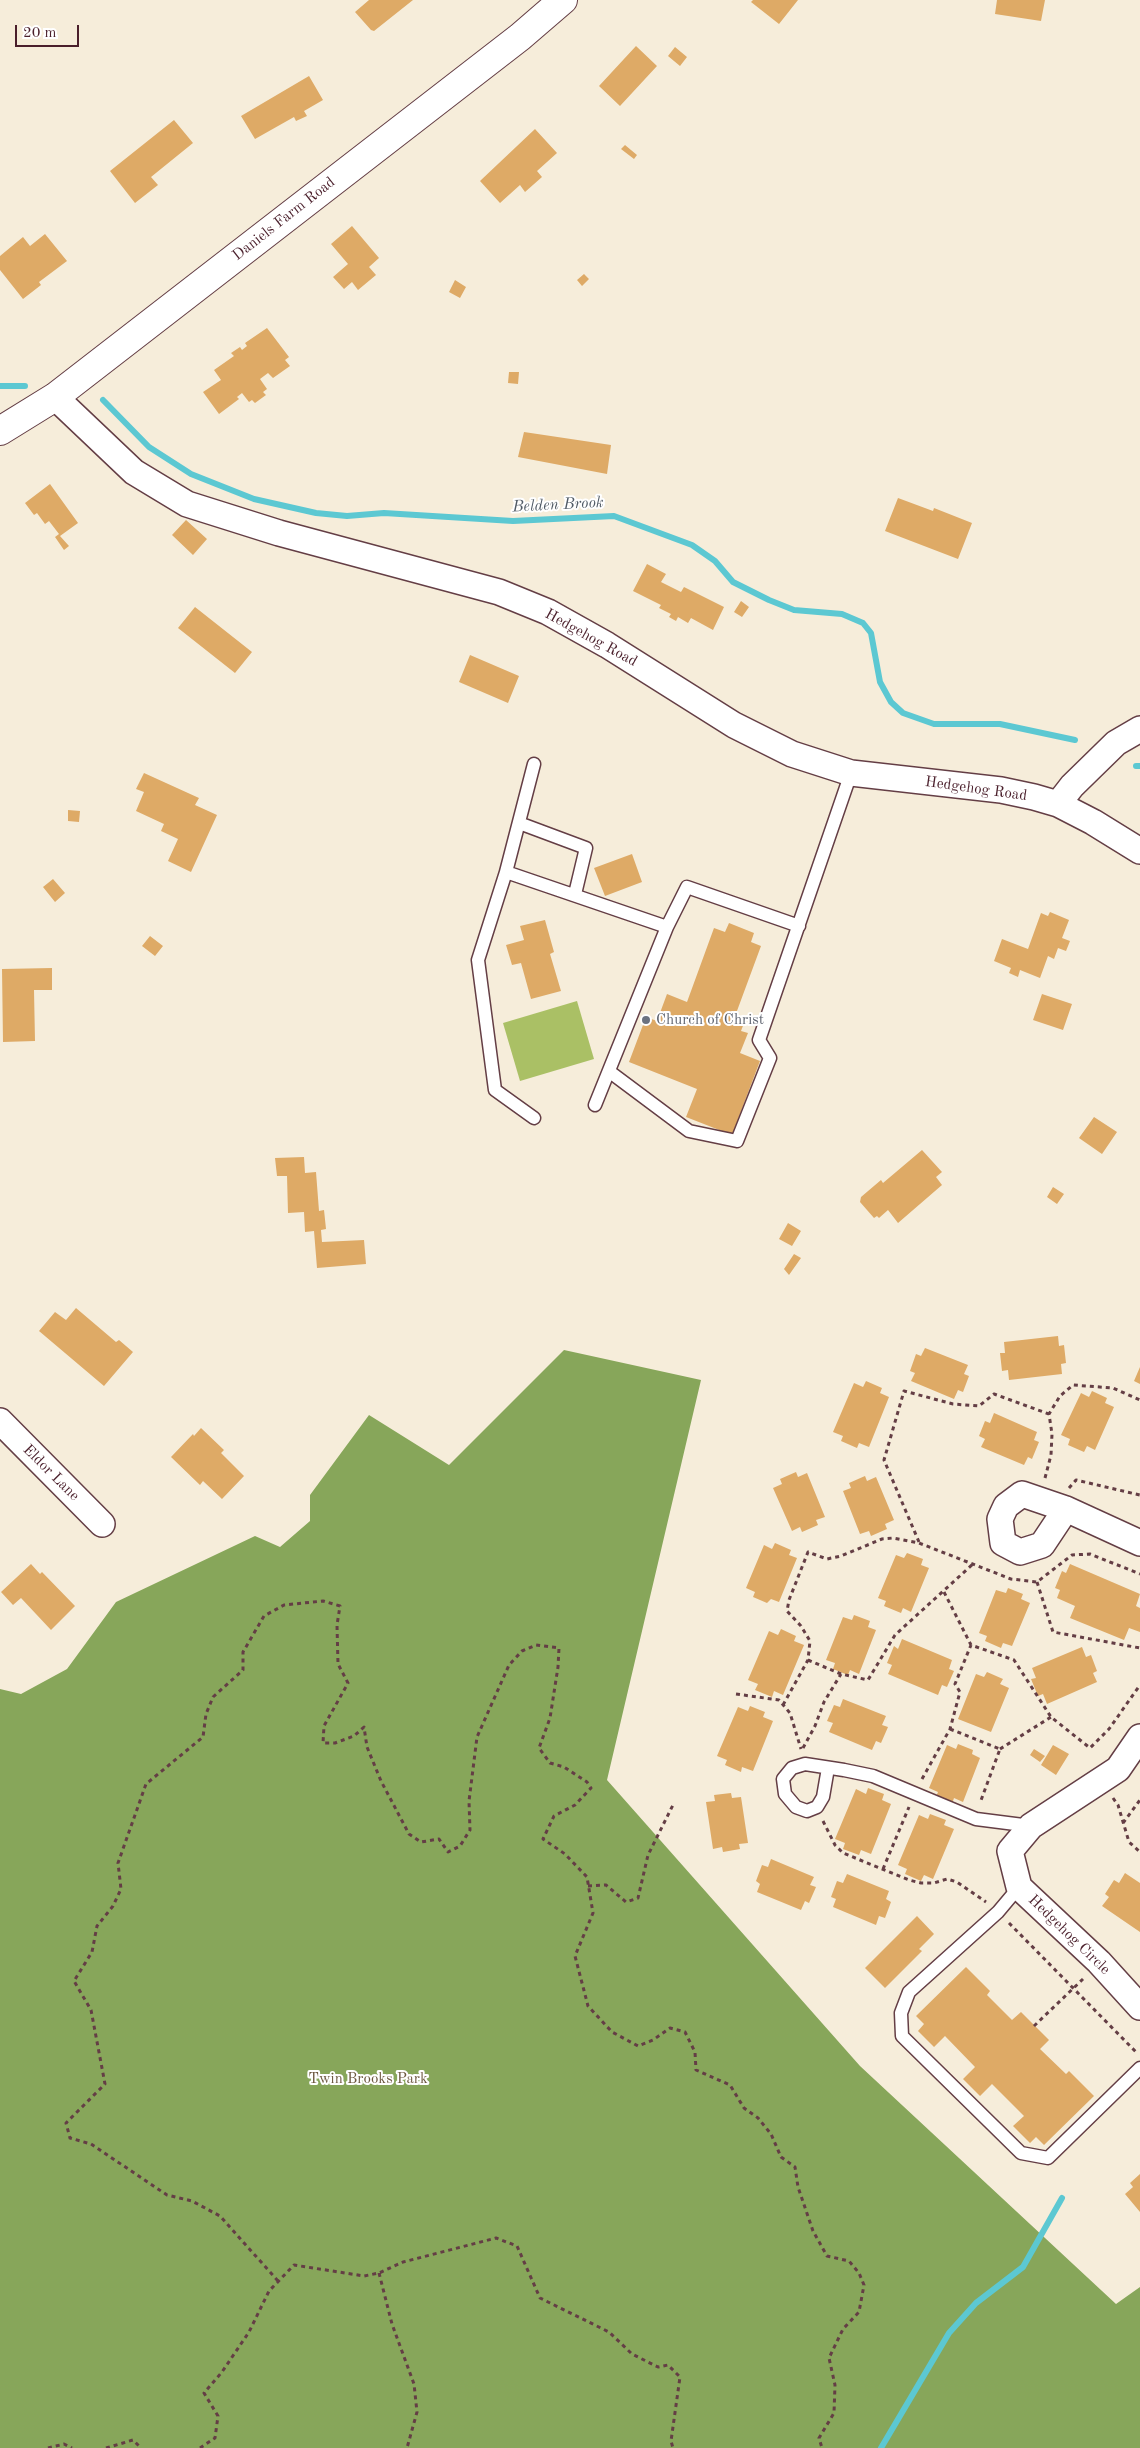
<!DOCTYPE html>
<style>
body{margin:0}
#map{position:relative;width:1140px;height:2448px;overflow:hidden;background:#f6edda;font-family:"Old Standard TT",serif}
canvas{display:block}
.scale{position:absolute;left:15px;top:25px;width:64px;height:22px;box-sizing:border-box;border:2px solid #4a1f2b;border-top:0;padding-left:6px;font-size:15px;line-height:18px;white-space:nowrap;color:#4a1f2b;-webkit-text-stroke:4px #fff;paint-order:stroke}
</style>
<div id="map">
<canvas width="1140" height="2448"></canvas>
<div class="scale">20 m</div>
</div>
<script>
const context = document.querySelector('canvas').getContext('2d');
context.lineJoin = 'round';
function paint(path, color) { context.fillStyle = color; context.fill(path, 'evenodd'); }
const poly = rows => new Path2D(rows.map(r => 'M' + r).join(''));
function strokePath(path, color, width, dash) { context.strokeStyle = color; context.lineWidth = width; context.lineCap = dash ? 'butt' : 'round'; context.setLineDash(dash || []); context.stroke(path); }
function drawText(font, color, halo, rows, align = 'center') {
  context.font = font + ' "Old Standard TT",serif'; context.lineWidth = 4; context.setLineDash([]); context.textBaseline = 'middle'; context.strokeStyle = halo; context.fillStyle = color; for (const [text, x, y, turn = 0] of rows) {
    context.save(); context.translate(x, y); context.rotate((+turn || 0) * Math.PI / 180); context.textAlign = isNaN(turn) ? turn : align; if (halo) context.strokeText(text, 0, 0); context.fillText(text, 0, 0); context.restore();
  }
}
paint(poly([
 [577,1001,594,1059,520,1081,503,1023]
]), '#aac065');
paint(poly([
 [564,1350,701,1380,607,1780,860,2066,1116,2304,1140,2287,1140,2448,0,2448,0,1689,21,1694,67,1669,116,1602,255,1536,280,1547,310,1521,310,1495,369,1415,449,1465]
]), '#87a65a');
strokePath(poly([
 [0,386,25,386],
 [103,400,149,447,191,474,254,499,316,513,347,516,384,513,513,521,614,516,692,545,715,561,733,582,769,600,794,610,842,614,863,623,871,633,880,682,891,702,903,713,934,724,1000,724,1075,740],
 [1136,766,1140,766],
 [881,2448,949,2333,976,2303,1023,2267,1062,2198]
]), '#5cc8d2', 6);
paint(poly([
 [369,0,413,0,374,31,371,30,355,12],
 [753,0,798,0,779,24,751,2],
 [997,0,1045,0,1041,21,995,14],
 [636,46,657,66,620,106,599,86],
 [675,47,687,57,680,66,668,56],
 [309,76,323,100,304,111,307,116,296,121,294,117,255,139,241,116],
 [174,120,193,143,151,177,158,185,135,203,110,171],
 [535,129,557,153,537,171,542,177,525,192,520,185,500,203,480,181],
 [625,145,637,155,634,159,621,149],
 [352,226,379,258,369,267,376,275,358,290,352,282,344,289,333,277,348,264,331,244],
 [45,234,67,261,39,282,41,285,23,299,0,270,0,256,23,237,30,246],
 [584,274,589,279,582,286,577,280],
 [455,280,466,287,460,298,449,292],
 [267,328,289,357,285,360,290,366,273,378,268,373,260,379,267,389,263,392,266,395,255,403,252,400,249,402,242,393,237,397,239,399,219,414,203,392,221,380,214,370,234,356,231,353,240,347,242,350,247,346,245,343],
 [509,372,519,372,518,384,508,383],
 [524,432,611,445,607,474,518,457],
 [50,484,78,523,60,536,69,546,64,550,55,537,59,534,49,521,45,524,37,513,34,515,25,503],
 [898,498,933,511,934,508,972,523,958,559,885,531],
 [186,520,207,539,193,555,172,535],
 [647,564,666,574,661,582,681,592,684,587,724,607,713,630,691,618,688,623,678,617,676,621,669,617,671,614,659,608,661,605,633,591],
 [741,601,749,607,742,617,734,612],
 [195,607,252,652,235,673,178,628],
 [470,655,519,676,508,703,459,682],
 [144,773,199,798,195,805,217,815,191,872,168,861,178,839,161,831,164,824,136,811,144,792,136,789],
 [68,810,80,811,79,822,68,821],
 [632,854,642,882,605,896,594,868],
 [53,879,65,893,55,902,43,887],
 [1050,912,1069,920,1062,938,1070,941,1066,951,1058,948,1054,959,1048,956,1040,978,1020,970,1018,977,1009,973,1011,968,994,961,1002,939,1028,949,1041,913,1048,916],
 [545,920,554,952,550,954,561,991,531,999,521,963,512,965,506,945,524,940,520,926],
 [729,923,754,933,751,942,761,946,734,1019,744,1023,741,1031,748,1033,740,1053,760,1061,732,1135,686,1117,697,1089,629,1062,646,1017,657,1021,667,994,687,1002,714,928,725,932],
 [150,936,163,946,155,956,142,946],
 [52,968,52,990,34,990,35,1041,3,1042,2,969],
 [1042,994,1072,1004,1063,1030,1033,1020],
 [1094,1117,1117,1132,1102,1154,1079,1138],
 [922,1150,942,1172,936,1177,942,1185,898,1223,888,1210,879,1218,877,1216,874,1218,860,1202,861,1197,881,1180,883,1183],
 [304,1157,305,1173,316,1172,319,1211,324,1210,326,1229,321,1230,322,1242,364,1240,366,1264,317,1268,314,1231,305,1232,304,1212,288,1213,287,1176,277,1176,275,1158],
 [1053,1187,1064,1194,1057,1204,1047,1197],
 [788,1223,801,1231,792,1246,779,1239],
 [794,1254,801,1258,789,1275,784,1269],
 [76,1308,116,1342,119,1340,133,1352,104,1386,39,1331,55,1312,66,1320],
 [1058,1336,1059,1346,1064,1345,1066,1363,1061,1364,1062,1374,1009,1380,1008,1370,1002,1371,1000,1353,1005,1353,1004,1342],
 [925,1348,968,1365,964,1374,969,1376,963,1392,958,1390,954,1399,911,1381,915,1373,910,1371,916,1354,921,1356],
 [1140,1367,1140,1384,1134,1381],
 [866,1381,882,1388,880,1393,889,1397,869,1447,859,1443,857,1448,841,1441,843,1436,833,1432,854,1383,863,1387],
 [1092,1391,1107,1398,1105,1403,1114,1407,1095,1450,1087,1446,1084,1452,1068,1445,1070,1439,1061,1435,1081,1393,1089,1397],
 [994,1413,1037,1432,1034,1440,1039,1442,1032,1459,1028,1457,1024,1465,981,1447,985,1439,979,1436,985,1421,990,1423],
 [201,1428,224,1450,221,1453,244,1476,222,1499,203,1481,200,1485,171,1457,193,1434,194,1436],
 [796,1472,798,1477,807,1473,825,1517,816,1520,818,1525,802,1532,800,1527,792,1531,773,1488,782,1484,780,1479],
 [865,1476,867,1481,876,1477,894,1520,885,1524,887,1529,871,1536,869,1531,860,1534,843,1491,851,1488,849,1483],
 [775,1543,791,1550,789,1555,797,1558,779,1602,771,1599,767,1603,753,1597,755,1592,746,1588,764,1545,772,1549],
 [907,1553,923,1559,921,1565,929,1568,911,1612,903,1608,901,1613,884,1606,886,1601,878,1598,896,1555,904,1558],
 [31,1564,40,1574,42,1572,75,1606,51,1630,21,1598,13,1605,1,1592],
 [1070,1564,1140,1594,1136,1606,1140,1608,1140,1632,1129,1628,1124,1640,1070,1618,1075,1606,1057,1598,1060,1590,1055,1588,1062,1571,1066,1573],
 [1008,1588,1023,1594,1021,1599,1030,1603,1012,1646,1003,1643,1001,1648,985,1641,987,1636,979,1633,996,1590,1006,1593],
 [854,1615,870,1621,868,1627,876,1630,859,1674,850,1670,848,1675,833,1669,835,1663,826,1660,843,1617,852,1620],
 [781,1629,796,1636,794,1641,804,1645,783,1695,774,1691,772,1697,755,1690,758,1684,748,1680,769,1631,778,1635],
 [902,1639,952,1660,949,1669,954,1671,947,1687,942,1685,938,1695,888,1674,892,1665,887,1663,894,1646,898,1649],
 [1082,1647,1086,1657,1091,1655,1097,1671,1093,1673,1097,1682,1047,1704,1043,1694,1038,1696,1031,1679,1036,1678,1032,1668],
 [987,1672,1003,1679,1000,1684,1009,1688,991,1732,958,1719,976,1674,984,1677],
 [843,1699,886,1716,882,1725,888,1727,881,1743,876,1741,872,1750,829,1732,833,1723,827,1721,834,1705,840,1707],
 [750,1706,765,1712,763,1717,773,1721,753,1771,742,1767,741,1772,725,1765,727,1760,717,1756,738,1707,748,1711],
 [958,1744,973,1750,972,1754,980,1758,963,1802,954,1798,952,1804,936,1797,938,1792,929,1788,947,1745,956,1749],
 [1053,1745,1069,1754,1056,1775,1041,1765],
 [1034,1749,1045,1756,1040,1762,1030,1755],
 [868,1788,884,1794,882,1800,891,1804,871,1854,861,1850,859,1855,843,1849,845,1843,835,1839,856,1789,866,1794],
 [731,1793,732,1798,741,1797,748,1843,739,1844,740,1849,723,1852,722,1847,713,1849,706,1802,715,1801,714,1795],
 [930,1814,946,1820,944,1825,954,1829,933,1879,924,1875,921,1881,905,1874,907,1869,898,1865,919,1815,928,1819],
 [771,1859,814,1877,810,1885,816,1887,809,1903,805,1901,801,1910,757,1892,760,1884,756,1881,762,1865,768,1867],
 [1125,1873,1140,1883,1140,1932,1102,1906,1109,1897,1105,1894,1114,1880,1119,1883],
 [847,1874,889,1891,886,1899,891,1902,885,1918,879,1916,876,1925,833,1907,836,1899,831,1897,837,1881,843,1883],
 [917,1916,934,1934,919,1949,922,1951,885,1988,865,1968],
 [966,1967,990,1991,987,1995,1012,2020,1021,2012,1049,2040,1040,2049,1066,2074,1069,2071,1094,2096,1044,2145,1036,2137,1030,2143,1013,2126,1024,2116,992,2084,980,2096,963,2079,975,2067,945,2036,934,2047,918,2031,924,2024,916,2016],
 [1140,2174,1140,2212,1125,2194,1133,2187,1130,2183]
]), '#deaa66');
const lane = poly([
 [534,764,506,872,667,927],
 [519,823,586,848,575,894],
 [506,872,478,960,495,1090,534,1118],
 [610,1072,689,1131,737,1141,770,1058,759,1040,851,773],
 [595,1105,667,927,687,887,799,926],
 [828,1768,823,1797,817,1807,807,1811,796,1807,785,1794,783,1779,792,1768,805,1764,844,1770,873,1776,976,1819,1031,1826],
 [1019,1887,998,1912,909,1992,901,2013,902,2036,1021,2153,1048,2158,1140,2068]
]);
const street = poly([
 [55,397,134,472,187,504,279,533,499,592,548,612,607,645,734,725,792,754,851,773,1001,790,1034,797,1058,804,1093,822,1140,851],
 [1058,804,1072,786,1116,743,1140,729],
 [0,1421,102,1524],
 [1066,1509,1042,1545,1020,1552,1003,1543,1000,1519,1006,1506,1022,1494,1066,1509,1140,1543],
 [1140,1737,1118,1769,1031,1826,1010,1851,1019,1887,1099,1962,1140,2007]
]);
const secondary = poly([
 [0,431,55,397,520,37,563,0]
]);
strokePath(lane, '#643e45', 15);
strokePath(street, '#643e45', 28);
strokePath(secondary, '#643e45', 30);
strokePath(poly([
 [1045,1478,1051,1455,1052,1434,1049,1414,1060,1396,1073,1385,1113,1388,1140,1400],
 [1069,1488,1076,1480,1140,1495],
 [919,1542,884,1460,904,1391,953,1404,979,1406,994,1394,1049,1414],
 [1037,1582,1053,1632,1140,1648],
 [944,1592,971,1645,1014,1660,1051,1717,1090,1748,1109,1729,1140,1685],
 [808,1660,841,1674,868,1680,895,1635,973,1564],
 [736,1694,779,1700,790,1713,801,1749],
 [783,1705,808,1660,810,1641,801,1626,787,1611,789,1600,808,1552,827,1559,841,1556,882,1539,893,1538,919,1543,1011,1579,1037,1582,1072,1555,1090,1554,1140,1574],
 [950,1729,1000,1749,980,1803],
 [803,1748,815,1726,824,1702,841,1674],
 [1000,1749,1051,1717],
 [922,1779,950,1729,960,1692,955,1684,971,1645],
 [1113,1798,1118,1805,1129,1842,1140,1852],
 [823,1821,835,1845,843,1853,909,1880,921,1883,934,1883,947,1879,957,1882,986,1902],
 [1123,1823,1140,1800],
 [883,1869,909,1807],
 [588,1886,606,1885,626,1902,638,1898,648,1855,674,1803],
 [1009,1923,1136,2052],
 [1034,2026,1083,1979],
 [379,2273,392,2324,414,2384,417,2412,407,2448],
 [278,2281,220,2216,192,2201,167,2195,91,2144,70,2138,66,2123,105,2084,91,2010,74,1981,92,1952,97,1926,113,1906,121,1889,118,1863,146,1784,203,1737,206,1714,213,1697,243,1670,243,1652,264,1616,284,1605,323,1601,340,1606,337,1625,338,1664,348,1683,324,1726,323,1743,335,1743,354,1736,364,1727,367,1747,381,1781,409,1834,421,1842,439,1839,448,1852,460,1846,470,1830,469,1801,477,1737,509,1665,522,1651,536,1645,559,1648,558,1667,550,1718,539,1748,550,1763,564,1767,587,1782,591,1788,575,1805,554,1816,543,1839,565,1854,587,1877,593,1913,575,1956,588,2006,612,2032,638,2046,653,2040,670,2028,685,2032,695,2052,696,2070,730,2085,744,2108,758,2118,771,2134,781,2157,795,2167,798,2187,813,2231,827,2256,849,2261,859,2273,864,2285,859,2312,843,2329,829,2358,835,2385,834,2413,819,2438,822,2448],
 [48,2448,64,2444,72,2448],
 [106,2448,133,2440,141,2448],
 [200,2448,215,2438,218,2416,204,2393,222,2372,249,2332,269,2291,294,2265,364,2276,379,2273,403,2262,496,2238,517,2246,540,2298,609,2332,632,2354,658,2367,668,2365,680,2377,671,2441,673,2448]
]), '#643e45', 3, [4, 4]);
strokePath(lane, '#fff', 12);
strokePath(street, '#fff', 25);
strokePath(secondary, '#fff', 28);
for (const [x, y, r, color] of [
 [646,1020,5,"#6b7280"]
]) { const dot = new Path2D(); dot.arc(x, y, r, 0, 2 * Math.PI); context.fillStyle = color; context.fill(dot); strokePath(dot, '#fff', 2); }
drawText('15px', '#4a1f2b', '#fff', [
 ["Daniels Farm Road",284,219,-38],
 ["Hedgehog Road",591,638,29],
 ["Hedgehog Road",976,789,8],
 ["Eldor Lane",51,1473,45],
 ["Hedgehog Circle",1069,1935,44]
]);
drawText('15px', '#5b616d', '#fff', [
 ["Church of Christ",656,1020]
], 'left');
drawText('15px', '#6c573f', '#fff', [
 ["Twin Brooks Park",368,2079]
]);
drawText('italic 16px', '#505a65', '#fff', [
 ["Belden Brook",558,505,-3]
]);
</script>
